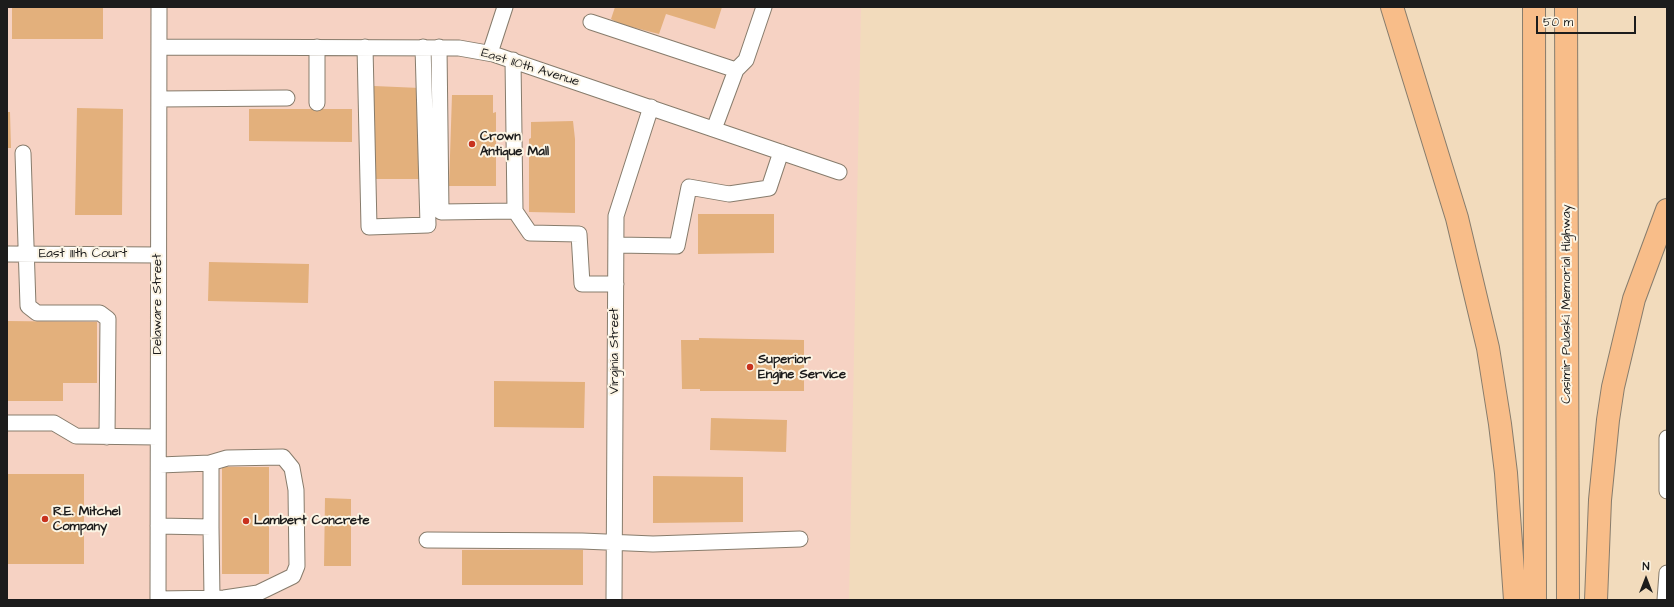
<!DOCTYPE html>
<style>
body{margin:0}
#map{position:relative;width:1674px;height:607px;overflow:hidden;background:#f2dbbc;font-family:"Architects Daughter",sans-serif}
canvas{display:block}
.frame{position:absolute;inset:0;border:8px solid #1c1c1c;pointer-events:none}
.north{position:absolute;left:1626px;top:559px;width:40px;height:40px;-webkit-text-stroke:3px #fcf5e5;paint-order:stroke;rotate:0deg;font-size:11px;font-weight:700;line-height:16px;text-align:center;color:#1c1c1c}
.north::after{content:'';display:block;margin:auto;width:14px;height:18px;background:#1c1c1c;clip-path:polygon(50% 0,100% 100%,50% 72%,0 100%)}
.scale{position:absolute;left:1536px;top:16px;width:100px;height:18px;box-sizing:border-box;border:2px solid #1c1c1c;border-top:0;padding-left:5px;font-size:12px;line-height:14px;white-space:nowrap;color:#1c1c1c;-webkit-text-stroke:3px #fcf5e5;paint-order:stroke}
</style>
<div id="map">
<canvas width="1674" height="607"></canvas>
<div class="frame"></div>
<div class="north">N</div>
<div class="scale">50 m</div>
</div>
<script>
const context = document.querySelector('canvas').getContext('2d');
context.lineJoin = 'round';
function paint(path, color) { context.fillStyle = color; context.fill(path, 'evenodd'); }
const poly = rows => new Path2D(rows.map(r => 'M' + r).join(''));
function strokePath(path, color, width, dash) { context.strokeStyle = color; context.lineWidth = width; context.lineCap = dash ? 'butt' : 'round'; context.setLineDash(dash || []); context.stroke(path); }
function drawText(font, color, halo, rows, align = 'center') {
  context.font = font + ' "Architects Daughter",sans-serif'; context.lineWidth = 4; context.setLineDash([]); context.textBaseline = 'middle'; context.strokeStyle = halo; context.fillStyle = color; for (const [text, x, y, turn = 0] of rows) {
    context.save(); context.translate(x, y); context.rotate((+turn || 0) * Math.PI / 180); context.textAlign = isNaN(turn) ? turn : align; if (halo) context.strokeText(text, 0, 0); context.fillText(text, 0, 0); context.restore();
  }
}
paint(poly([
 [7,7,861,7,849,600,7,600]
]), '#f6d2c3');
paint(poly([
 [12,7,103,7,103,39,12,39],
 [615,7,722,7,715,29,666,14,659,34,620,24,611,19],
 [374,86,420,88,420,179,374,179],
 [452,95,493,95,493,113,496,112,496,186,449,186],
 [77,108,123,109,122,215,75,215],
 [249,109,352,109,352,142,249,141],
 [7,112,10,112,11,148,7,148],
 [573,121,575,139,575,213,529,212,529,139,531,138,531,122],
 [698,214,774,214,774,253,698,254],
 [209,262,309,264,308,303,208,301],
 [7,321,97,322,97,383,63,383,63,401,7,401],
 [699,338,804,340,804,391,700,391,700,389,682,389,681,340,699,340],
 [494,381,585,382,584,428,494,427],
 [711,418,787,420,786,452,710,450],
 [222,467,269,467,269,574,222,574],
 [7,474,84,474,84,564,7,564],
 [653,476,743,477,743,522,653,523],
 [325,498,351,499,351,566,324,566],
 [462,550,583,550,583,585,462,585]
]), '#e3b07c');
const minor = poly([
 [591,22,736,70,714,129],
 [159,47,459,48,493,54,839,172],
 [317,47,317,103],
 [365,47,369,227,428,225,423,47],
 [439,47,441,212,515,211,513,60],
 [490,53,505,7],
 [736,70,746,60,764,7],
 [159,99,287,98],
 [23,153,28,306,37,313,100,313,108,319,107,437],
 [515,211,530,233,579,234,582,284,616,284],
 [616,245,677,246,689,187,729,194,769,188,781,152],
 [7,254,158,255],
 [7,423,54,423,76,436,158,437],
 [1667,438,1667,491],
 [158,526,211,527,211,463],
 [211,527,212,598],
 [427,540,582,541,653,544,800,539],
 [158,599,224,598,258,593,293,576,297,566,296,490,292,468,283,457,227,458,210,463,160,465],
 [158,600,159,7],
 [614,600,616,216,651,107],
 [1665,600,1667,573]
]);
const highway = poly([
 [1392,7,1457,218,1488,348,1500,424,1506,473,1515,600],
 [1534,7,1535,600],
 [1566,7,1568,600],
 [1596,600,1600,500,1608,420,1613,387,1634,299,1667,210]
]);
strokePath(minor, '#877c6c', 17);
strokePath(highway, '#877c6c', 24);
strokePath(minor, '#fff', 15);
strokePath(highway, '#f8bd89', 22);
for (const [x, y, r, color] of [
 [472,144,4,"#c8321e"],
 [750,367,4,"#c8321e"],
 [45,519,4,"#c8321e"],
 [246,521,4,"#c8321e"]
]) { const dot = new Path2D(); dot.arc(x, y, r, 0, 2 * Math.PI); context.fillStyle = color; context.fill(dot); strokePath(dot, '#fcf5e5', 1.5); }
drawText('13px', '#1c1c1c', '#fcf5e5', [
 ["East 110th Avenue",530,68,17],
 ["East 111th Court",83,254],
 ["Delaware Street",158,304,-90],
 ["Casimir Pulaski Memorial Highway",1567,304,-90],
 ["Virginia Street",615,351,-90]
]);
drawText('bold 13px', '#1c1c1c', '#fcf5e5', [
 ["Crown",480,137],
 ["Antique Mall",480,152],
 ["Superior",758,360],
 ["Engine Service",758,375],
 ["R.E. Mitchel",53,512],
 ["Company",53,527],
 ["Lambert Concrete",254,521]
], 'left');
</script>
